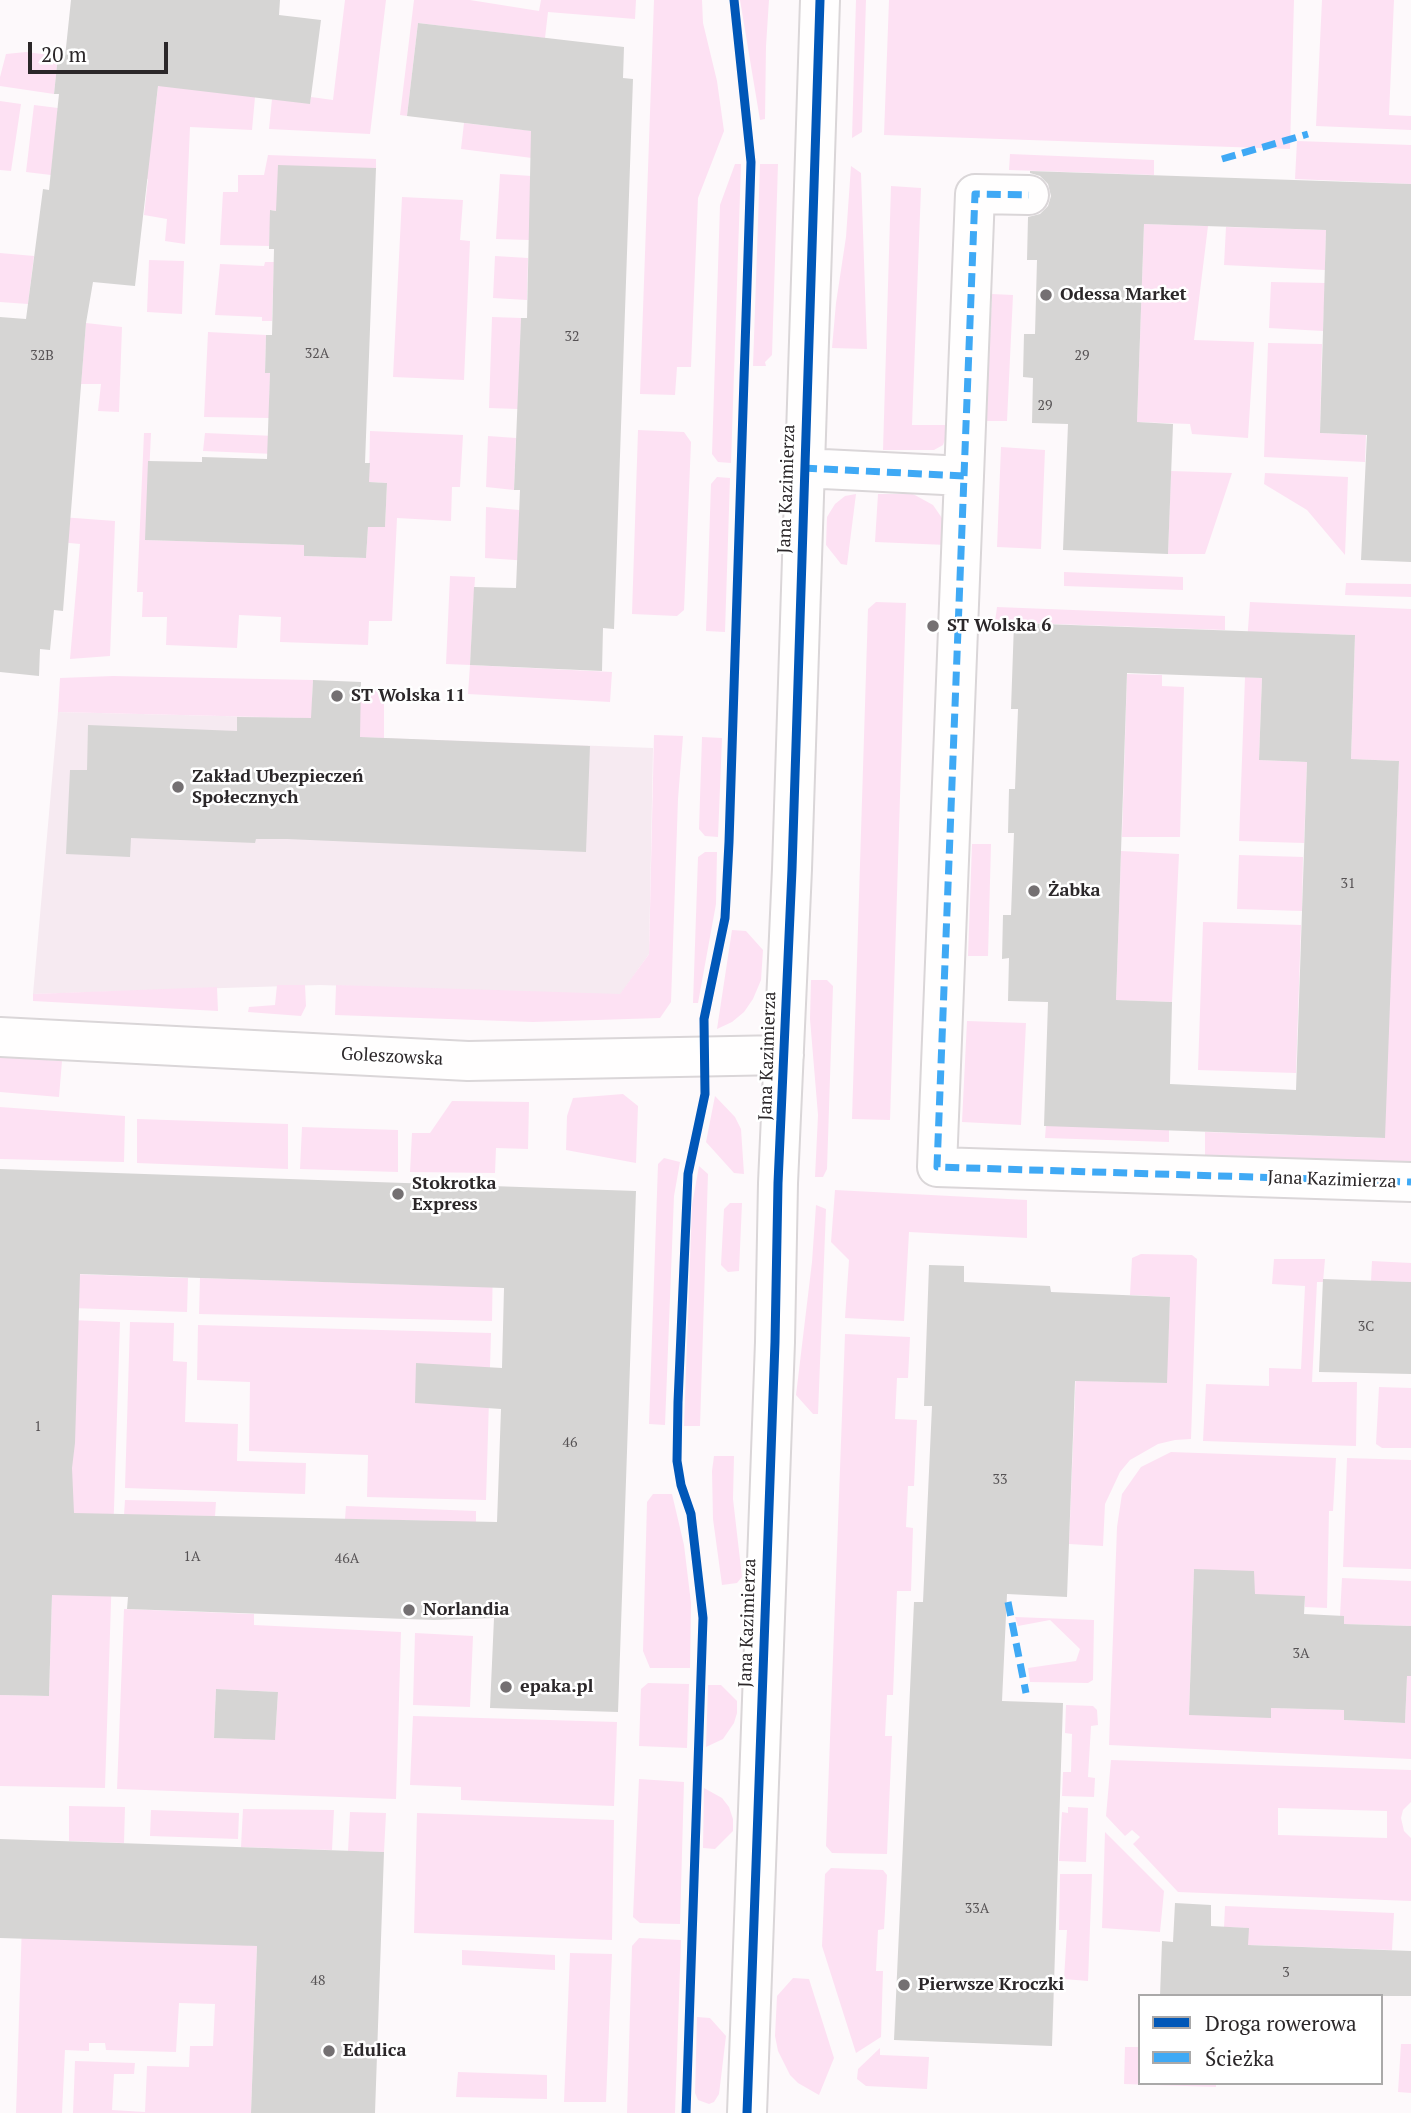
<!DOCTYPE html>
<meta charset="utf-8">
<style>
body{margin:0}
#map{position:relative;width:1411px;height:2113px;overflow:hidden;background:#fdf9fb;font-family:"PT Serif",serif}
canvas{display:block}
.legend{position:absolute;left:1138px;top:1994px;width:245px;height:91px;box-sizing:border-box;background:#fff;border:2px solid #aaa9a9;margin:0;padding:9px 12px;list-style:none;font-size:21px;color:#2b2729}
.legend li{display:flex;align-items:center;gap:14px;height:35px}
.legend b{width:35px;border:2px solid #aaa9a9}
.scale{position:absolute;left:28px;top:42px;width:140px;height:32px;box-sizing:border-box;border:4px solid #2b2729;border-top:0;padding-left:9px;font-size:21px;line-height:24px;white-space:nowrap;color:#2b2729;-webkit-text-stroke:5px #fff;paint-order:stroke}
</style>
<div id="map">
<canvas width="1411" height="2113"></canvas>
<ul class="legend">
<li><b style="height:9px;background:#0057b8"></b>Droga rowerowa</li>
<li><b style="height:9px;background:#3fa9f5"></b>Ścieżka</li>
</ul>
<div class="scale">20 m</div>
</div>
<script>
const context = document.querySelector('canvas').getContext('2d');
context.lineJoin = 'round';
function paint(path, color) { context.fillStyle = color; context.fill(path, 'evenodd'); }
const poly = rows => new Path2D(rows.map(r => 'M' + r).join(''));
function strokePath(path, color, width, dash) { context.strokeStyle = color; context.lineWidth = width; context.lineCap = dash ? 'butt' : 'round'; context.setLineDash(dash || []); context.stroke(path); }
function drawText(font, color, halo, rows, align = 'center') {
  context.font = font + ' "PT Serif",serif'; context.lineWidth = 5; context.setLineDash([]); context.textBaseline = 'middle'; context.strokeStyle = halo; context.fillStyle = color; for (const [text, x, y, turn = 0] of rows) {
    context.save(); context.translate(x, y); context.rotate((+turn || 0) * Math.PI / 180); context.textAlign = isNaN(turn) ? turn : align; if (halo) context.strokeText(text, 0, 0); context.fillText(text, 0, 0); context.restore();
  }
}
paint(poly([
 [58,712,304,718,304,735,653,748,649,954,620,995,320,985,33,994]
]), '#f6eaf1');
paint(poly([
 [345,0,386,0,370,134,269,129,272,99,310,103,311,97,333,100],
 [414,0,470,0,539,11,541,0,636,0,635,19,548,12,545,38,418,23,407,116,400,115],
 [654,0,702,0,703,23,717,81,724,131,698,198,691,367,677,367,675,395,640,394],
 [740,0,769,0,766,46,765,119,760,120],
 [856,0,866,0,862,132,852,138],
 [889,0,1294,0,1290,149,884,135],
 [1322,0,1394,0,1389,115,1411,116,1411,130,1316,126],
 [26,52,58,56,54,94,0,86,0,77,6,54],
 [159,79,255,97,252,130,190,127,185,244,165,241,167,219,144,215,148,179,138,178,153,128],
 [0,101,21,104,11,171,0,170],
 [34,105,58,108,51,175,26,172],
 [464,123,533,131,532,158,461,149],
 [1297,141,1411,145,1411,184,1295,179],
 [1010,154,1154,160,1154,175,1009,170],
 [268,155,376,159,376,168,276,211,271,210,269,246,220,245,223,192,238,192,238,175,264,175],
 [735,164,741,164,731,463,718,462,712,454,720,205],
 [760,164,778,164,772,355,765,362,766,366,753,366],
 [851,166,861,173,867,349,832,348,836,303,846,237],
 [500,174,532,176,529,240,496,239],
 [891,186,921,188,912,425,950,425,943,445,934,450,883,450],
 [402,197,463,200,460,240,470,241,464,380,393,377],
 [1144,224,1208,226,1194,340,1254,342,1248,438,1192,434,1190,424,1137,422],
 [1226,227,1326,230,1325,270,1224,265],
 [0,253,34,256,28,304,0,302],
 [495,256,528,258,527,300,493,298],
 [149,260,184,261,182,314,147,312],
 [265,262,274,262,272,321,262,321,262,317,215,315,220,264,264,266],
 [1271,282,1325,283,1323,331,1269,328],
 [992,294,1013,295,1007,421,986,421],
 [492,317,521,318,518,409,489,408],
 [86,323,122,327,119,412,98,411,101,384,81,384],
 [208,332,266,335,265,373,270,373,269,418,204,417],
 [1268,343,1322,344,1320,433,1366,435,1365,462,1264,457],
 [638,430,684,432,691,442,684,610,677,616,632,614],
 [370,431,463,435,460,487,452,487,451,521,397,518,392,621,369,621,368,645,280,642,281,617,239,615,237,648,166,645,167,617,142,617,143,592,137,592,144,433,151,433,146,540,304,545,304,556,366,558,368,527,385,527,387,483,369,482],
 [205,433,275,436,274,454,203,451],
 [488,436,516,438,514,490,486,487],
 [1001,447,1045,450,1041,549,997,547],
 [1171,471,1232,473,1205,554,1168,554],
 [1265,473,1348,477,1345,555,1307,510,1264,484],
 [717,477,730,478,725,632,706,631,711,484],
 [856,494,847,565,841,564,826,545,827,517,835,504,845,496],
 [878,494,913,494,933,505,944,521,947,545,875,542],
 [486,507,519,510,530,561,485,558],
 [61,517,115,521,110,656,70,659,80,544,59,542],
 [1064,572,1183,577,1183,590,1064,586],
 [450,576,475,577,470,665,612,672,610,702,468,694,470,665,446,664],
 [1346,583,1411,584,1411,597,1345,595],
 [876,602,906,603,890,1120,852,1119,868,609],
 [1250,602,1411,609,1411,1170,1205,1164,1205,1132,1384,1138,1399,761,1351,759,1355,635,1265,632,1247,642],
 [997,607,1225,616,1225,630,995,622],
 [1127,674,1162,675,1162,686,1184,687,1180,837,1122,837],
 [113,676,313,680,312,702,360,704,361,689,384,691,384,738,304,735,303,718,58,712,60,678],
 [1245,677,1262,678,1259,760,1307,762,1304,843,1239,841],
 [654,735,683,736,678,799,671,1002,660,1018,533,1022,335,1015,336,985,620,994,649,954],
 [702,737,722,738,718,837,705,836,699,829],
 [972,844,991,844,988,956,968,956],
 [1121,851,1179,854,1172,1002,1116,1000],
 [705,852,717,852,716,904,698,1003,693,1003,698,857],
 [1239,855,1303,857,1302,911,1237,909],
 [1203,922,1301,925,1296,1073,1198,1070],
 [732,930,746,931,763,950,761,980,753,999,744,1012,732,1022,717,1029],
 [811,980,827,980,833,986,827,1169,823,1177,815,1177,818,1115,810,1019],
 [277,985,305,985,306,1006,301,1016,248,1012,249,1007,275,1005],
 [217,987,218,1011,33,1001,33,994],
 [967,1021,1026,1023,1021,1125,962,1122],
 [0,1057,62,1061,59,1097,0,1092],
 [623,1094,638,1106,636,1163,566,1150,567,1116,573,1098],
 [715,1096,735,1117,741,1129,744,1174,734,1173,706,1142],
 [452,1101,529,1102,528,1149,496,1148,495,1173,410,1172,412,1133,430,1133],
 [0,1107,125,1116,124,1162,0,1159],
 [137,1119,288,1124,288,1169,137,1163],
 [1046,1125,1169,1126,1169,1142,1045,1138],
 [302,1127,398,1130,398,1172,300,1169],
 [664,1158,680,1162,674,1196,665,1425,649,1424,658,1164],
 [699,1166,708,1174,700,1426,684,1426,692,1205],
 [453,1183,494,1186,492,1321,199,1314,200,1278,450,1286],
 [835,1190,1027,1200,1027,1238,909,1232,904,1321,845,1318,849,1260,831,1242],
 [730,1203,742,1203,739,1271,728,1272,721,1265,724,1209],
 [816,1205,826,1209,818,1414,813,1414,796,1395,812,1262],
 [1141,1254,1192,1255,1197,1259,1191,1439,1175,1440,1158,1444,1130,1460,1120,1472,1105,1504,1103,1546,1069,1544,1076,1369,1090,1381,1166,1383,1170,1297,1130,1295,1132,1258],
 [1274,1259,1325,1259,1323,1282,1317,1282,1312,1382,1357,1382,1356,1446,1203,1441,1206,1384,1269,1386,1269,1368,1301,1369,1305,1286,1272,1284],
 [1372,1261,1411,1263,1411,1282,1371,1281],
 [73,1274,188,1278,187,1312,72,1308],
 [71,1320,120,1322,105,1788,0,1786,0,1695,49,1696,52,1595,70,1595,66,1489],
 [130,1322,174,1323,173,1361,187,1362,185,1422,238,1424,237,1461,306,1463,305,1494,125,1488],
 [198,1325,491,1333,486,1500,367,1497,368,1455,249,1451,250,1382,197,1380],
 [845,1334,910,1337,908,1378,897,1378,895,1419,917,1420,914,1486,908,1486,906,1527,913,1528,911,1591,897,1591,893,1695,887,1695,885,1736,892,1736,887,1854,832,1853,826,1846],
 [1379,1387,1411,1388,1411,1448,1382,1448,1376,1444],
 [1171,1452,1336,1458,1333,1511,1329,1511,1327,1608,1305,1607,1305,1596,1271,1606,1194,1569,1189,1714,1271,1717,1271,1708,1344,1710,1344,1720,1405,1723,1407,1676,1411,1676,1411,1759,1109,1745,1117,1527,1122,1494,1141,1467],
 [714,1456,734,1456,733,1499,742,1577,737,1583,722,1585,713,1519,712,1471],
 [1347,1458,1411,1460,1411,1569,1343,1567],
 [653,1494,672,1494,684,1545,691,1603,690,1668,650,1668,643,1651,647,1502],
 [125,1500,216,1502,215,1516,124,1515],
 [346,1506,476,1511,476,1523,439,1598,441,1521,345,1519],
 [1342,1578,1411,1581,1411,1626,1344,1624,1344,1616,1340,1616],
 [124,1609,254,1614,254,1625,401,1632,396,1799,117,1789],
 [216,1689,278,1692,275,1740,214,1738],
 [1015,1617,1094,1620,1093,1680,1088,1683,1030,1682,1028,1668,1076,1661,1080,1649,1050,1620,1018,1626],
 [415,1633,473,1636,470,1707,413,1705],
 [648,1683,689,1684,687,1748,639,1746,641,1689],
 [708,1685,721,1685,737,1701,737,1713,734,1723,723,1739,706,1747],
 [1066,1705,1093,1706,1097,1710,1098,1725,1091,1726,1088,1777,1095,1778,1094,1797,1062,1796,1063,1772,1071,1772,1072,1734,1065,1733],
 [413,1716,617,1722,614,1806,461,1800,461,1787,410,1785],
 [1111,1760,1411,1770,1411,1802,1403,1810,1401,1818,1404,1831,1411,1838,1411,1901,1178,1892,1133,1844,1140,1837,1132,1830,1125,1836,1106,1816],
 [1278,1808,1387,1811,1387,1838,1278,1835],
 [639,1779,684,1782,680,1924,640,1923,633,1917],
 [704,1788,722,1798,729,1807,733,1819,733,1831,715,1849,703,1848],
 [69,1806,125,1807,124,1843,69,1841],
 [1068,1807,1088,1808,1086,1862,1059,1861,1062,1812,1068,1813],
 [243,1809,334,1810,332,1850,241,1847],
 [151,1810,239,1813,238,1839,150,1836],
 [350,1812,386,1813,384,1852,348,1851],
 [417,1813,614,1820,612,1940,414,1933],
 [1105,1832,1164,1891,1160,1932,1102,1928],
 [831,1868,883,1870,887,1875,884,1929,878,1930,876,1971,883,1971,881,2037,856,2053,822,1946,825,1874],
 [1060,1874,1092,1874,1088,1981,1064,1979,1067,1930,1059,1930],
 [1225,1906,1394,1913,1392,1950,1248,1945,1248,1928,1224,1927],
 [22,1922,257,1946,251,2113,73,2113,75,2061,135,2063,134,2074,114,2074,112,2110,145,2112,147,2066,189,2067,190,2046,213,2046,215,2004,179,2003,176,2052,106,2050,105,2043,89,2043,89,2051,65,2050,62,2113,16,2113],
 [639,1938,681,1940,675,2113,627,2113,632,1946],
 [462,1950,555,1955,555,1970,462,1965],
 [570,1953,612,1954,606,2102,564,2102],
 [793,1978,809,1979,834,2058,819,2095,798,2083,790,2075,778,2051,775,2036,777,1996],
 [697,2017,710,2018,726,2036,719,2094,714,2102,709,2104,698,2100,695,2093],
 [1401,2044,1411,2044,1411,2093,1398,2092],
 [1125,2047,1140,2047,1140,2083,1216,2083,1216,2087,1124,2084],
 [880,2048,880,2055,929,2057,927,2089,866,2086,857,2079,858,2069],
 [458,2072,547,2075,547,2099,456,2097]
]), '#fde1f3');
paint(poly([
 [71,0,280,0,279,15,321,20,310,104,158,86,135,286,93,282,86,323,63,611,54,610,50,650,40,649,39,676,0,672,0,317,26,319,43,189,49,190,59,94,54,94,58,56,65,57],
 [418,23,624,47,623,78,633,79,614,629,603,628,602,671,470,665,474,587,516,588,520,490,514,490,521,318,527,318,531,131,407,116],
 [278,165,376,168,365,463,370,463,369,482,387,483,385,527,368,527,366,558,304,556,304,545,145,540,148,461,202,462,202,457,267,459,270,373,265,373,266,335,272,335,274,249,269,249,270,210,276,211],
 [1030,171,1411,184,1411,562,1361,560,1367,435,1320,433,1326,230,1144,224,1137,422,1173,424,1168,554,1063,550,1068,424,1032,423,1033,378,1023,377,1024,334,1035,334,1037,260,1027,260,1028,217,1040,214,1048,206,1051,196,1048,184,1040,176,1030,173],
 [1014,623,1355,635,1351,759,1399,761,1385,1138,1044,1126,1048,1002,1008,1001,1009,958,1002,959,1003,915,1011,915,1014,833,1008,833,1009,789,1015,789,1018,709,1011,709],
 [1127,673,1262,678,1259,760,1307,762,1296,1090,1170,1084,1172,1002,1116,1000],
 [313,680,361,682,360,737,590,746,586,852,287,839,256,839,255,843,131,838,130,857,66,854,70,770,87,770,88,725,237,731,237,717,311,718],
 [0,1169,636,1191,618,1712,490,1708,494,1618,434,1620,127,1609,128,1597,52,1595,49,1696,0,1695],
 [80,1274,504,1288,502,1368,416,1363,415,1403,501,1409,497,1522,74,1513,72,1468,75,1443],
 [929,1265,964,1266,964,1282,1050,1286,1051,1292,1170,1297,1167,1383,1075,1381,1067,1597,1007,1594,1002,1701,1063,1703,1052,2046,894,2040,914,1602,923,1602,932,1406,924,1406],
 [1323,1279,1411,1282,1411,1374,1319,1372],
 [1194,1569,1254,1571,1255,1594,1305,1596,1304,1614,1344,1616,1344,1624,1411,1626,1411,1676,1407,1676,1405,1723,1344,1720,1344,1710,1271,1708,1271,1718,1189,1715],
 [216,1689,278,1692,275,1740,214,1738],
 [0,1839,384,1852,375,2113,251,2113,257,1946,0,1938],
 [1175,1903,1211,1905,1211,1926,1249,1928,1248,1945,1411,1951,1411,1996,1160,1996,1162,1941,1173,1942]
]), '#d6d5d4');
const minor = poly([
 [803,468,964,476,937,1167,1411,1182],
 [964,476,975,194,1029,195],
 [0,1037,468,1061,784,1055],
 [747,2113,775,1342,778,1183,792,869,820,0]
]);
strokePath(minor, '#dad6d8', 42);
strokePath(minor, '#fffefe', 38);
strokePath(poly([
 [1222,159,1308,134],
 [803,468,964,476,937,1167,1411,1182],
 [964,476,975,194,1029,195],
 [1008,1602,1026,1693]
]), '#3fa9f5', 7, [14, 7]);
strokePath(poly([
 [686,2113,703,1618,691,1514,681,1485,677,1461,678,1402,688,1174,705,1094,704,1019,725,918,729,842,751,162,734,0],
 [747,2113,775,1342,778,1183,792,869,820,0]
]), '#0057b8', 9);
for (const [x, y, r, color] of [
 [1046,295,7,"#747072"],
 [933,626,7,"#747072"],
 [337,696,7,"#747072"],
 [178,787,7,"#747072"],
 [1034,891,7,"#747072"],
 [398,1194,7,"#747072"],
 [409,1610,7,"#747072"],
 [506,1687,7,"#747072"],
 [904,1985,7,"#747072"],
 [329,2051,7,"#747072"]
]) { const dot = new Path2D(); dot.arc(x, y, r, 0, 2 * Math.PI); context.fillStyle = color; context.fill(dot); strokePath(dot, '#fff', 2.5); }
drawText('14px', '#565254', null, [
 ["32",572,337],
 ["32A",317,354],
 ["32B",42,356],
 ["29",1082,356],
 ["29",1045,406],
 ["31",1348,884],
 ["3C",1366,1327],
 ["1",38,1427],
 ["46",570,1443],
 ["33",1000,1480],
 ["1A",192,1557],
 ["46A",347,1559],
 ["3A",1301,1654],
 ["33A",977,1909],
 ["3",1286,1973],
 ["48",318,1981]
]);
drawText('bold 18px', '#2b2729', '#fff', [
 ["Odessa Market",1060,295],
 ["ST Wolska 6",947,626],
 ["ST Wolska 11",351,696],
 ["Zakład Ubezpieczeń",192,777],
 ["Społecznych",192,798],
 ["Żabka",1048,891],
 ["Stokrotka",412,1184],
 ["Express",412,1205],
 ["Norlandia",423,1610],
 ["epaka.pl",520,1687],
 ["Pierwsze Kroczki",918,1985],
 ["Edulica",343,2051]
], 'left');
drawText('18px', '#2b2729', '#fff', [
 ["Jana Kazimierza",787,489,-88],
 ["Jana Kazimierza",768,1056,-88],
 ["Goleszowska",392,1057,3],
 ["Jana Kazimierza",1332,1180,2],
 ["Jana Kazimierza",748,1623,-88]
]);
</script>
